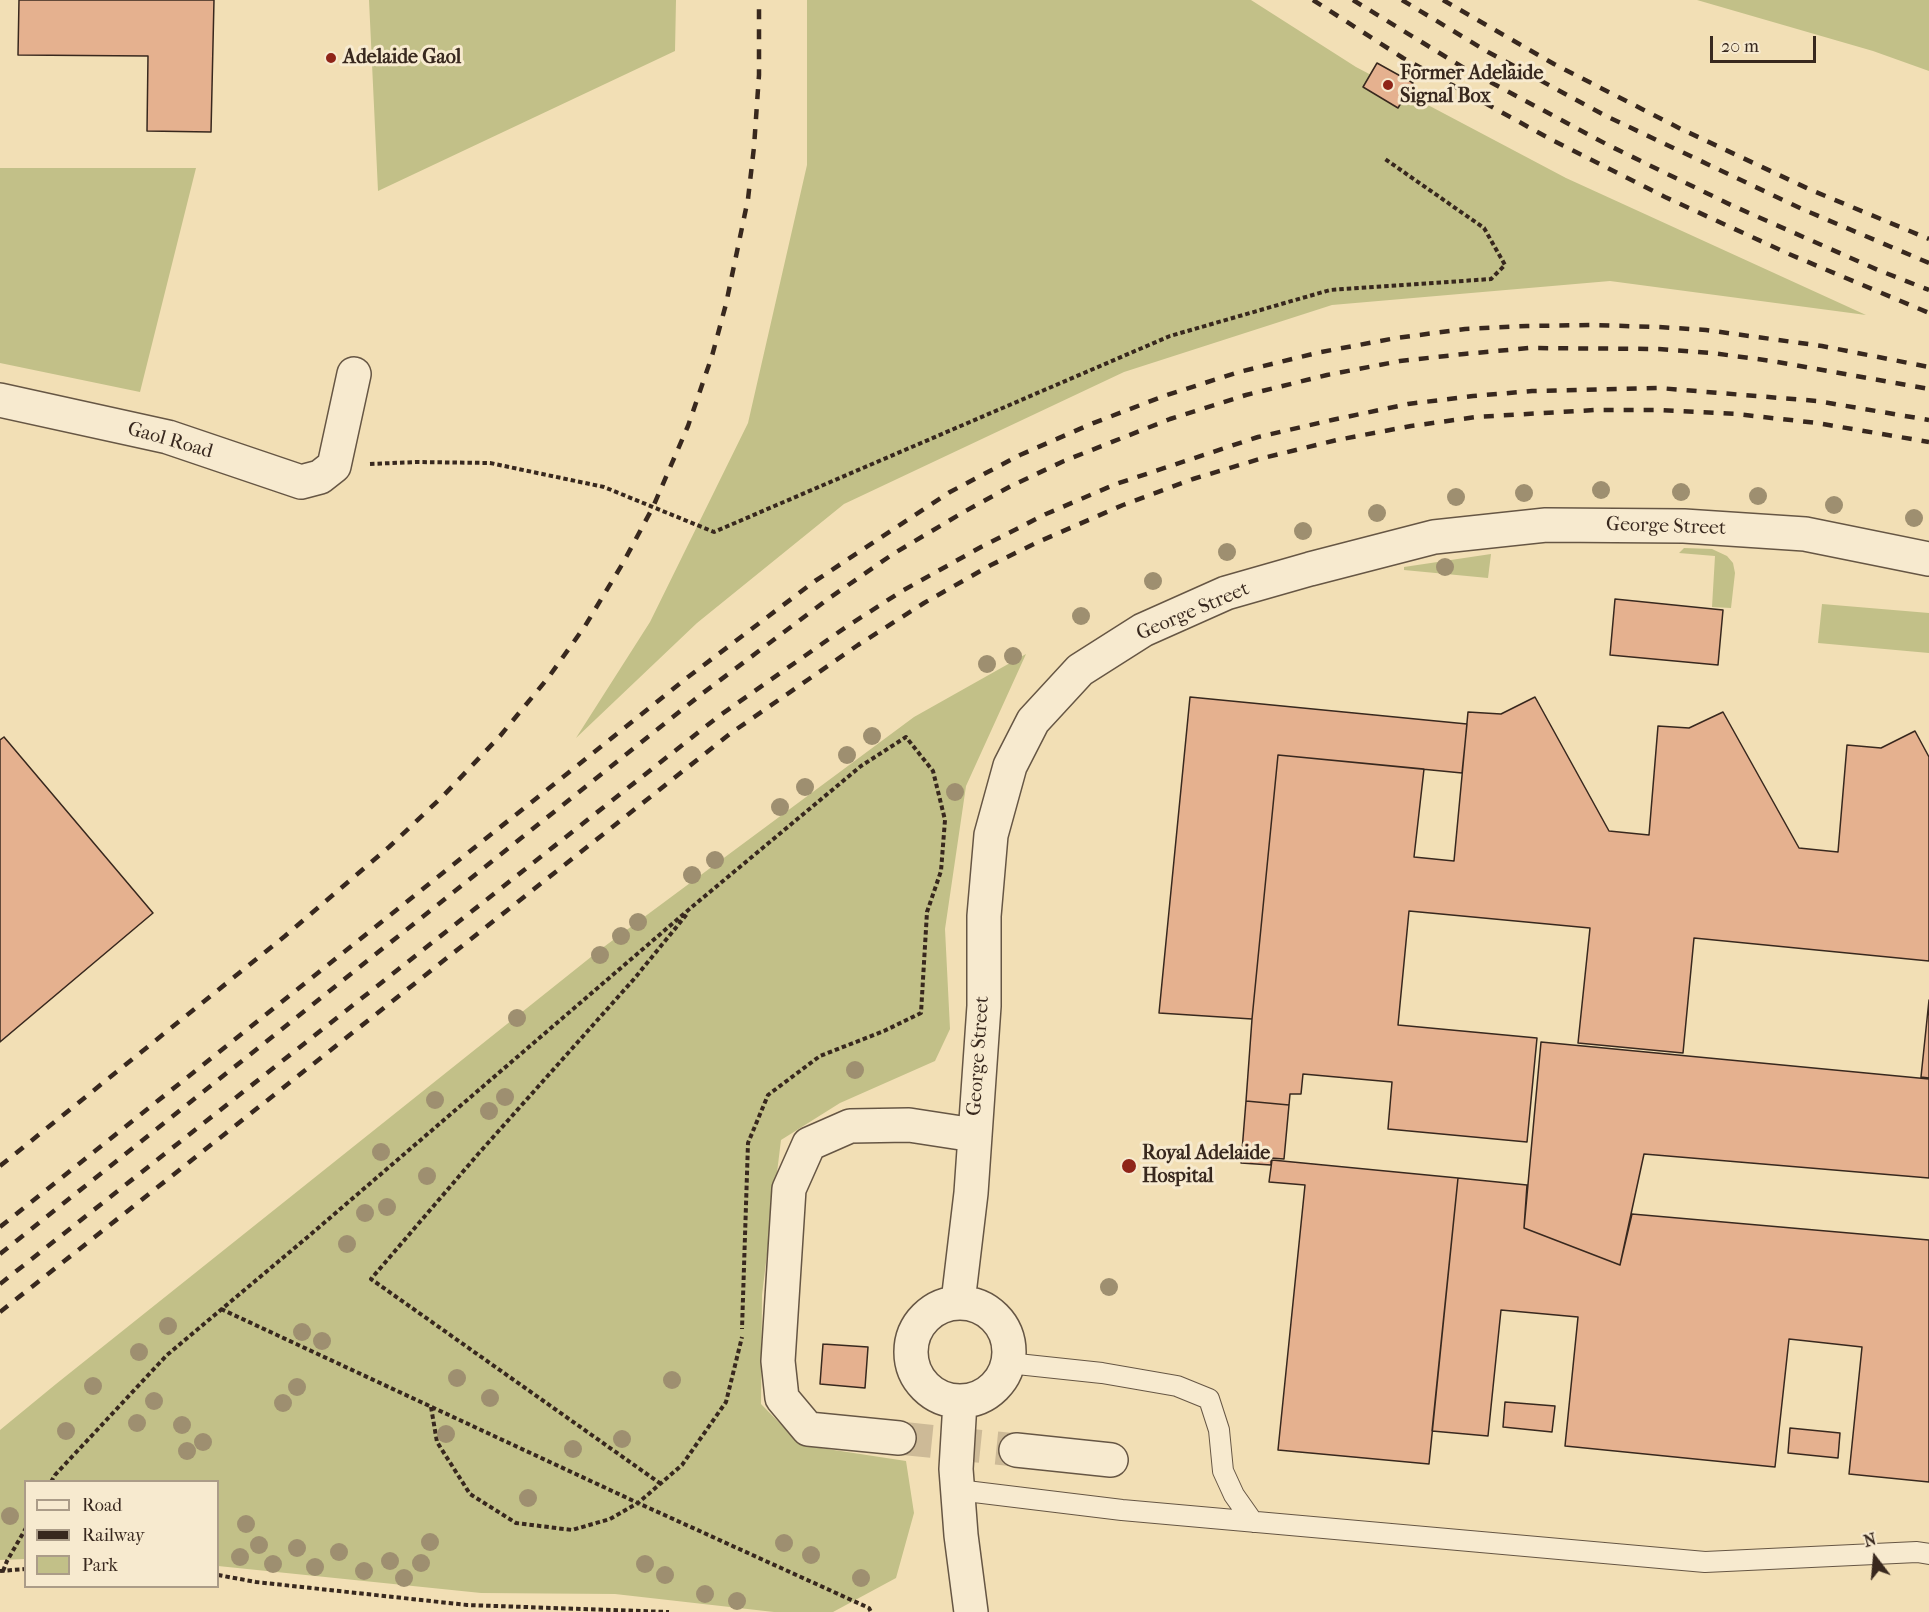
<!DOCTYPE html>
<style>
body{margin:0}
#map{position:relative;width:1929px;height:1612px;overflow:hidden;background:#f2dfb5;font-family:"IM FELL French Canon",serif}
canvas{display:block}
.legend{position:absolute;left:24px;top:1480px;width:195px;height:108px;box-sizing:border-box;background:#f7eacf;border:2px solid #ab9c88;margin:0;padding:8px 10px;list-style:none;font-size:18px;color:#38281e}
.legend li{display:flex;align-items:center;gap:12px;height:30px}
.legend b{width:30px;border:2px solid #ab9c88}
.north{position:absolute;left:1845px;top:1528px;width:60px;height:60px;-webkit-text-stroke:4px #f7eacf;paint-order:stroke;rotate:344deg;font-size:16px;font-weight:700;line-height:24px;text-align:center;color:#38281e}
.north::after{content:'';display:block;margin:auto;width:21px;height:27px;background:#38281e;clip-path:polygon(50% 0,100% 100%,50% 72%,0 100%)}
.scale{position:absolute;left:1710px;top:36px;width:106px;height:27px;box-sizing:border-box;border:3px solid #38281e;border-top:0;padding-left:8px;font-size:18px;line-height:21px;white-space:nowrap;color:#38281e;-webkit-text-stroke:4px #f7eacf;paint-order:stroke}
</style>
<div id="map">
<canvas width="1929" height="1612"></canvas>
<ul class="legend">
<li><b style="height:8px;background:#f7eacf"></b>Road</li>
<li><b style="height:8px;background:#38281e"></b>Railway</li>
<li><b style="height:16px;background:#c2c088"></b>Park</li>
</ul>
<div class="north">N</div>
<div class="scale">20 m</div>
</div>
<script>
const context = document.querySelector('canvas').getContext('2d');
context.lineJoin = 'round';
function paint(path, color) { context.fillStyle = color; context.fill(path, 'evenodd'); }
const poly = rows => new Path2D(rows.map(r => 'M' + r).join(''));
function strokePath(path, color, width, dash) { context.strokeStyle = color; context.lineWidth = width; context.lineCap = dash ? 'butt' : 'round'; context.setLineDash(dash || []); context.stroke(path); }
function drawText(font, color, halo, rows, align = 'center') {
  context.font = font + ' "IM FELL French Canon",serif'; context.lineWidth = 6; context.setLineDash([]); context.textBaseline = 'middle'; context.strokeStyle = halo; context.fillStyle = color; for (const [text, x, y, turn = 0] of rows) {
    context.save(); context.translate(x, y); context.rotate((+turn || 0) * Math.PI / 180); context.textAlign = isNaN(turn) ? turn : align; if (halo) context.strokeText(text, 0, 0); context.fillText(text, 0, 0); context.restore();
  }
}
paint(poly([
 [369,0,676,0,675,51,378,191],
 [807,0,1251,0,1356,67,1566,178,1866,315,1610,281,1332,305,1124,372,844,504,697,623,576,738,650,622,748,423,807,165],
 [1697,0,1929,0,1929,71,1873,51],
 [0,168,196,168,140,392,0,363],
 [1684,548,1712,549,1727,556,1733,563,1735,573,1731,608,1712,607,1715,556,1679,553],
 [1491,554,1488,578,1404,570,1404,567],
 [1822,604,1929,613,1929,653,1818,643],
 [1026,654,966,786,945,929,950,1029,935,1061,840,1103,781,1140,762,1295,761,1404,801,1445,906,1461,914,1513,896,1578,833,1612,774,1612,615,1594,481,1593,218,1566,218,1482,26,1482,25,1559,0,1560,0,1430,56,1384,601,949,914,717]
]), '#c2c088');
const building = poly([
 [19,0,214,0,211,132,147,131,148,56,18,55,19,0],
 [1377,63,1413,83,1398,108,1363,87,1377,63],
 [1615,599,1723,610,1718,665,1610,655,1615,599],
 [1190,697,1467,724,1462,773,1278,755,1252,1019,1159,1013,1190,697],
 [1535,697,1609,831,1649,835,1658,726,1689,728,1723,712,1799,848,1838,852,1847,745,1881,748,1915,731,1929,757,1929,961,1694,938,1683,1053,1578,1043,1590,928,1409,911,1398,1025,1537,1038,1527,1142,1388,1129,1392,1082,1303,1074,1301,1094,1290,1094,1289,1105,1246,1101,1252,1019,1278,755,1424,769,1414,857,1454,861,1468,712,1501,714,1535,697],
 [4,737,153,913,0,1042,0,740,4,737],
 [1929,1000,1929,1078,1921,1077,1929,1000],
 [1541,1042,1929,1079,1929,1178,1644,1154,1620,1265,1524,1228,1541,1042],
 [1246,1101,1289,1105,1284,1159,1271,1158,1271,1165,1241,1163,1246,1101],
 [1272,1160,1458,1178,1429,1464,1278,1450,1305,1185,1269,1182,1272,1160],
 [1458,1178,1527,1185,1524,1228,1620,1265,1632,1214,1929,1240,1929,1482,1849,1474,1862,1347,1789,1339,1775,1467,1565,1446,1578,1317,1501,1310,1488,1436,1432,1431,1458,1178],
 [823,1344,868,1347,865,1388,820,1384,823,1344],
 [1505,1402,1555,1406,1552,1432,1503,1427,1505,1402],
 [1790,1428,1840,1433,1838,1458,1788,1453,1790,1428]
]);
paint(building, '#e5b18f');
strokePath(building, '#38281e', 1.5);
strokePath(poly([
 [899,1438,1016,1450]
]), '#cdba97', 33, [33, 16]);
const service = poly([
 [1008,1363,1102,1373,1177,1386,1209,1399,1219,1430,1223,1471,1234,1495,1253,1522],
 [958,1490,1122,1510,1705,1562,1917,1552,1929,1554]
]);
const minor = poly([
 [0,400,168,437,301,482,320,477,334,466,354,374],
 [958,1302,971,1193,984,1006,984,916,991,835,1010,766,1033,721,1080,670,1143,630,1226,593,1310,569,1434,537,1546,525,1684,526,1805,534,1929,559],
 '911 1352a49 49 0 1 1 98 0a49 49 0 1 1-98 0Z',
 [960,1402,956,1469,961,1535,971,1612],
 [899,1438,808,1429,782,1398,778,1361,789,1189,809,1144,850,1126,909,1125,974,1135],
 [1016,1450,1111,1460]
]);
strokePath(service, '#665644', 22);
strokePath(minor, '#665644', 36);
strokePath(poly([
 [370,464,417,462,490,463,604,487,714,532,1170,336,1330,290,1491,279,1505,265,1484,228,1385,159],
 [221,1309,638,1503,869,1608,871,1612],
 [431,1407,437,1442,470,1494,516,1523,572,1530,610,1519,638,1503,682,1465,726,1402,742,1337],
 [51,1482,55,1475,167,1355,310,1235,693,906,861,766,906,737,933,771,945,820,941,871,927,912,921,1013,884,1031,820,1056,768,1095,748,1143,742,1329],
 [661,1484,371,1279,479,1153,634,979,687,914],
 [0,1571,26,1569],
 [3,1571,7,1561,26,1528],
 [218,1575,256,1582,467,1605,669,1612]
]), '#38281e', 4, [4.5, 3]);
strokePath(service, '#f7eacf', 20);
strokePath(minor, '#f7eacf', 33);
strokePath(poly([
 [1313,0,1403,58,1552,140,1665,197,1789,254,1929,313],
 [1353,0,1464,68,1608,145,1731,205,1878,270,1929,290],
 [1402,0,1488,52,1606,116,1802,209,1929,263],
 [1443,0,1554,64,1681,129,1811,190,1929,239],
 [0,1166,285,936,389,847,444,795,500,736,548,678,585,626,623,563,653,507,688,426,712,356,726,304,748,199,754,147,759,75,759,0],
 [0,1227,688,677,815,581,950,492,1020,455,1091,424,1164,396,1239,372,1321,352,1396,338,1465,329,1527,326,1592,325,1658,327,1706,330,1822,346,1929,367],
 [0,1254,703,693,828,599,893,554,962,513,1011,486,1064,461,1170,419,1246,395,1327,375,1400,361,1464,354,1529,348,1659,349,1712,353,1772,361,1929,389],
 [0,1284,719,716,846,627,902,591,981,547,1046,514,1116,484,1258,437,1332,420,1408,404,1473,396,1532,391,1659,388,1817,401,1929,420],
 [0,1312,731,733,858,645,924,603,991,565,1038,542,1123,505,1193,479,1263,458,1337,440,1411,426,1476,417,1595,410,1659,410,1736,414,1817,423,1929,442]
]), '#38281e', 4.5, [10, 10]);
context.fillStyle = '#9e8f70';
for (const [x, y] of [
 [1601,490],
 [1681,492],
 [1524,493],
 [1758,496],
 [1456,497],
 [1834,505],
 [1377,513],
 [1914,518],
 [1303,531],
 [1227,552],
 [1445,567],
 [1153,581],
 [1081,616],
 [1013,656],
 [987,664],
 [872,736],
 [847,755],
 [805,787],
 [955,792],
 [780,807],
 [715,860],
 [692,875],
 [638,922],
 [621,936],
 [600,955],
 [517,1018],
 [855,1070],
 [505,1097],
 [435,1100],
 [489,1111],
 [381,1152],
 [427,1176],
 [387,1207],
 [365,1213],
 [347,1244],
 [1109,1287],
 [168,1326],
 [302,1332],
 [322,1341],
 [139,1352],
 [457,1378],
 [672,1380],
 [93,1386],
 [297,1387],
 [490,1398],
 [154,1401],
 [283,1403],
 [137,1423],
 [182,1425],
 [66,1431],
 [446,1434],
 [622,1439],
 [203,1442],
 [573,1449],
 [187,1451],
 [528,1498],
 [10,1516],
 [246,1524],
 [430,1542],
 [784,1543],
 [259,1545],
 [297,1548],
 [339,1552],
 [811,1555],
 [240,1557],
 [390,1561],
 [421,1563],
 [273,1564],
 [645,1564],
 [315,1567],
 [364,1571],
 [665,1575],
 [404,1578],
 [861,1578],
 [705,1594],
 [737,1601]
]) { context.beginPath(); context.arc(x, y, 9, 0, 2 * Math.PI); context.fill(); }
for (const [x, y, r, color] of [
 [331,58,6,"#8f2418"],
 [1388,85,6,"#8f2418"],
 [1129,1166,8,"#8f2418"]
]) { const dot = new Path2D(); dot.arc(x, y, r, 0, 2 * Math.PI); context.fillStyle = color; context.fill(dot); strokePath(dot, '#f7eacf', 2); }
drawText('bold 20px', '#38281e', '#f7eacf', [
 ["Adelaide Gaol",343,58],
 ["Former Adelaide",1400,74],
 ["Signal Box",1400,97],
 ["Royal Adelaide",1142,1154],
 ["Hospital",1142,1177]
], 'left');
drawText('20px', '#38281e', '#f7eacf', [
 ["Gaol Road",170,441,16],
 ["George Street",1666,527,2],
 ["George Street",1193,612,-23],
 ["George Street",979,1056,-86]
]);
</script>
